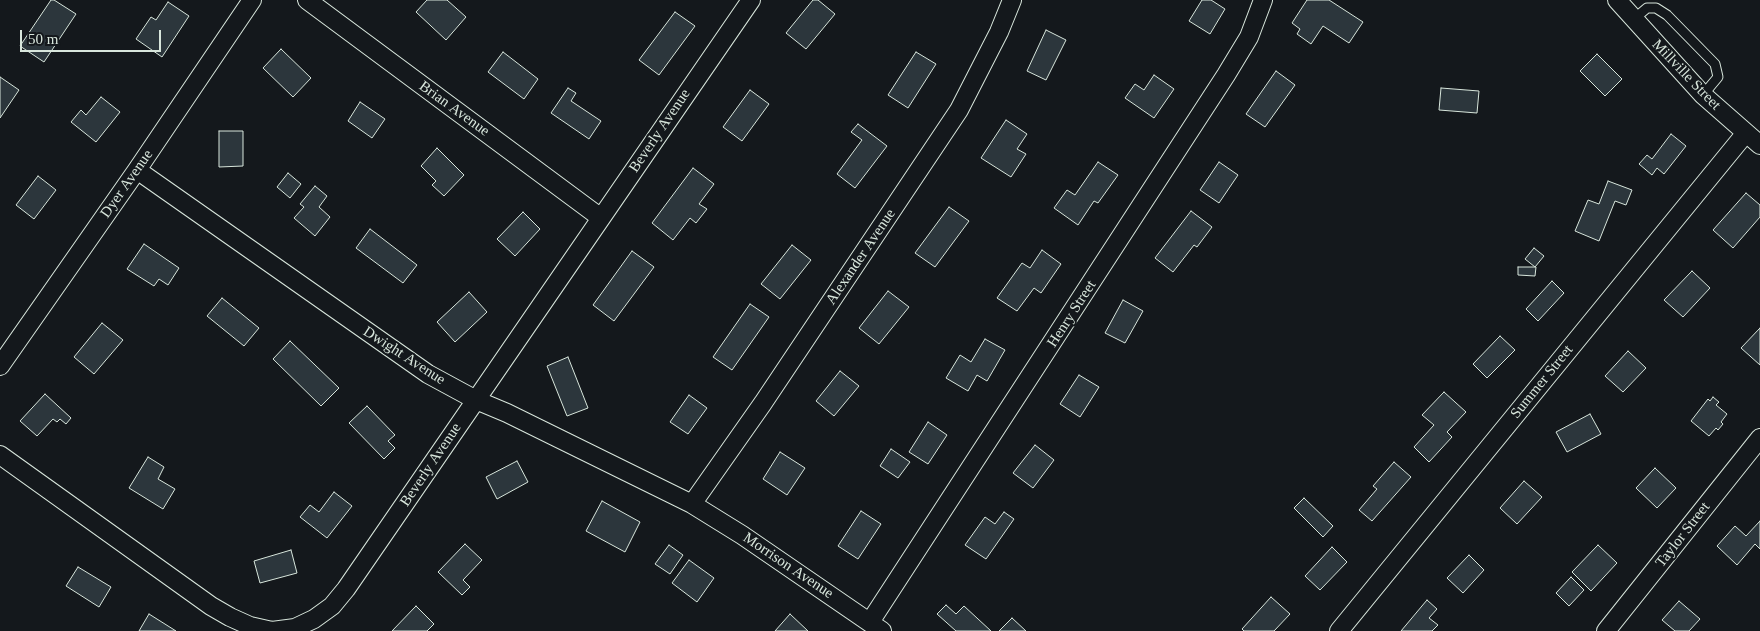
<!DOCTYPE html>
<style>
body{margin:0}
#map{position:relative;width:1760px;height:631px;overflow:hidden;background:#14181c;font-family:Georgia,serif}
canvas{display:block}
.scale{position:absolute;left:20px;top:30px;width:141px;height:22px;box-sizing:border-box;border:2px solid #d8e6dc;border-top:0;padding-left:6px;font-size:15px;line-height:18px;white-space:nowrap;color:#d8e6dc;-webkit-text-stroke:4px #14181c;paint-order:stroke}
</style>
<div id="map">
<canvas width="1760" height="631"></canvas>
<div class="scale">50 m</div>
</div>
<script>
const ctx = document.querySelector('canvas').getContext('2d');
ctx.lineJoin = 'round';
function fill(path, color) {
  ctx.fillStyle = color;
  ctx.fill(path, 'evenodd');
}
function poly(rows) {
  const path = new Path2D();
  for (const r of rows) {
    path.moveTo(r[0], r[1]);
    for (let i = 2; i < r.length; i += 2) path.lineTo(r[i], r[i + 1]);
  }
  return path;
}
function stroke(path, color, width, dash) {
  ctx.strokeStyle = color;
  ctx.lineWidth = width;
  ctx.lineCap = dash ? 'butt' : 'round';
  ctx.setLineDash(dash || []);
  ctx.stroke(path);
}
function write(font, color, halo, rows, align = 'center') {
  ctx.font = font + ' Georgia,serif';
  ctx.lineWidth = 4;
  ctx.setLineDash([]);
  ctx.textBaseline = 'middle';
  ctx.strokeStyle = halo;
  ctx.fillStyle = color;
  for (const [text, x, y, turn = 0] of rows) {
    ctx.save();
    ctx.translate(x, y);
    ctx.rotate((+turn || 0) * Math.PI / 180);
    ctx.textAlign = isNaN(turn) ? turn : align;
    if (halo) ctx.strokeText(text, 0, 0);
    ctx.fillText(text, 0, 0);
    ctx.restore();
  }
}
const building = poly([
 [51,0,54,0,76,14,44,62,20,46,51,0],
 [427,0,447,0,466,17,446,40,416,12,427,0],
 [813,0,818,0,835,14,806,49,786,33,813,0],
 [1202,0,1211,0,1225,9,1210,34,1189,21,1202,0],
 [1307,0,1329,0,1363,22,1349,43,1323,26,1311,44,1297,34,1300,29,1292,23,1307,0],
 [168,2,189,16,162,57,136,39,151,17,156,20,168,2],
 [675,12,695,26,659,75,639,60,675,12],
 [1046,30,1066,40,1046,80,1027,71,1046,30],
 [281,49,311,78,293,97,263,68,281,49],
 [503,52,538,79,524,99,488,72,503,52],
 [916,52,936,64,908,108,888,95,916,52],
 [1597,54,1622,79,1605,96,1580,71,1597,54],
 [1276,71,1295,85,1265,127,1246,114,1276,71],
 [1154,75,1174,89,1154,118,1125,98,1135,84,1144,90,1154,75],
 [0,77,19,90,0,118,0,77],
 [568,88,576,93,571,101,601,121,589,139,551,113,568,88],
 [1441,88,1479,91,1477,113,1439,110,1441,88],
 [750,90,769,104,742,141,723,127,750,90],
 [101,97,120,112,96,142,71,122,81,110,86,115,101,97],
 [360,102,385,119,372,138,348,121,360,102],
 [1006,120,1027,134,1017,149,1026,154,1011,177,981,158,1006,120],
 [858,124,887,146,855,188,837,174,862,140,851,132,858,124],
 [219,131,243,131,243,166,219,167,219,131],
 [1671,134,1686,146,1664,174,1657,168,1652,175,1639,164,1647,155,1652,159,1671,134],
 [437,148,464,175,444,196,432,185,436,181,421,166,437,148],
 [1098,162,1118,175,1098,203,1094,201,1078,225,1054,208,1067,190,1075,195,1098,162],
 [1219,162,1238,175,1219,203,1200,190,1219,162],
 [693,168,714,184,699,204,707,209,696,223,690,218,673,240,652,223,693,168],
 [288,173,301,184,290,198,277,187,288,173],
 [38,176,56,190,34,219,16,205,38,176],
 [1608,181,1632,190,1626,205,1615,201,1599,241,1575,231,1588,200,1599,204,1608,181],
 [315,186,327,196,319,207,330,217,315,236,294,218,304,207,300,204,315,186],
 [1746,193,1760,205,1760,217,1733,248,1713,230,1746,193],
 [949,207,969,221,935,267,915,253,949,207],
 [1191,211,1212,227,1197,247,1194,245,1173,272,1155,258,1191,211],
 [523,212,540,229,515,256,497,239,523,212],
 [370,229,417,265,403,283,356,248,370,229],
 [144,244,179,268,168,285,159,279,154,286,127,269,144,244],
 [792,245,811,260,780,299,761,284,792,245],
 [1534,248,1544,256,1535,267,1525,259,1534,248],
 [1042,250,1061,264,1041,293,1034,288,1017,311,997,298,1022,263,1030,268,1042,250],
 [632,251,654,267,614,321,593,305,632,251],
 [1518,267,1536,267,1535,276,1518,275,1518,267],
 [1692,271,1710,288,1683,317,1664,300,1692,271],
 [1552,281,1564,293,1538,321,1526,309,1552,281],
 [888,291,909,307,879,344,859,328,888,291],
 [469,292,487,312,455,342,437,322,469,292],
 [222,298,259,328,244,346,207,316,222,298],
 [1123,300,1143,311,1125,343,1105,333,1123,300],
 [750,304,769,317,732,370,713,357,750,304],
 [102,323,123,340,94,374,74,357,102,323],
 [1760,328,1760,365,1741,348,1760,328],
 [1500,336,1515,350,1487,378,1473,364,1500,336],
 [985,339,1005,350,987,381,977,375,968,391,946,378,960,355,971,362,985,339],
 [290,341,339,388,321,406,273,359,290,341],
 [1628,351,1646,368,1623,392,1605,376,1628,351],
 [568,357,588,408,567,416,547,366,568,357],
 [840,371,859,386,834,416,816,401,840,371],
 [1079,375,1099,387,1080,417,1060,404,1079,375],
 [1444,392,1466,412,1447,432,1452,437,1429,462,1414,447,1434,425,1422,415,1444,392],
 [45,394,71,418,66,424,60,419,57,422,53,419,37,436,20,421,45,394],
 [689,395,707,408,688,434,670,422,689,395],
 [1713,397,1719,402,1716,405,1727,414,1721,422,1723,424,1718,430,1716,428,1709,436,1691,421,1708,399,1710,401,1713,397],
 [367,406,395,435,388,441,395,448,384,459,349,423,367,406],
 [1590,414,1601,434,1567,452,1556,432,1590,414],
 [928,422,947,435,928,464,909,452,928,422],
 [1035,445,1054,460,1033,488,1013,473,1035,445],
 [891,449,910,462,898,478,880,466,891,449],
 [780,452,805,468,787,495,763,479,780,452],
 [148,457,164,467,158,479,175,489,163,509,129,488,148,457],
 [517,461,528,482,497,499,486,477,517,461],
 [1394,462,1411,477,1372,521,1359,510,1377,489,1373,486,1394,462],
 [1655,468,1676,488,1657,508,1636,488,1655,468],
 [1524,481,1542,497,1517,524,1500,508,1524,481],
 [334,492,352,506,327,538,300,517,310,505,319,512,334,492],
 [1304,498,1333,526,1323,537,1294,508,1304,498],
 [602,501,640,522,625,552,586,531,602,501],
 [861,511,881,524,858,559,838,546,861,511],
 [1004,512,1014,519,986,559,965,545,985,517,995,524,1004,512],
 [1760,521,1760,549,1755,544,1737,565,1717,546,1735,526,1746,536,1760,521],
 [465,544,482,560,463,580,470,587,462,595,438,572,465,544],
 [669,545,683,555,670,574,655,564,669,545],
 [1598,545,1617,563,1591,591,1572,572,1598,545],
 [1332,547,1347,562,1320,590,1305,576,1332,547],
 [291,550,297,573,260,583,254,561,291,550],
 [1469,555,1484,570,1463,593,1447,578,1469,555],
 [689,560,714,578,697,602,672,583,689,560],
 [78,567,111,587,99,607,66,586,78,567],
 [1571,577,1584,590,1569,606,1556,593,1571,577],
 [1271,597,1290,614,1274,631,1244,631,1242,629,1271,597],
 [1427,600,1437,609,1429,618,1438,625,1432,631,1401,631,1427,600],
 [1679,601,1700,619,1689,631,1675,631,1662,620,1679,601],
 [946,605,956,614,964,606,991,631,956,631,937,614,946,605],
 [416,606,434,624,427,631,392,631,416,606],
 [149,614,176,631,139,631,149,614],
 [790,614,808,631,775,631,790,614],
 [1012,618,1026,631,999,631,1012,618]
]);
fill(building, '#2c363c');
stroke(building, '#d8e6dc', 1);
const lane = poly([
 [1634,19,1647,8,1656,8,1667,15,1715,64,1718,77,1703,95]
]);
const street = poly([
 [307,0,601,218],
 [1617,0,1703,95,1760,145],
 [137,170,428,374,476,400,507,413,692,504,742,535,882,631],
 [0,366,137,170,252,0],
 [0,455,211,606,230,617,250,626,272,631,295,628,314,619,332,606,346,589,751,0],
 [692,504,763,403,959,110,999,32,1012,0],
 [870,622,1226,75,1249,37,1263,0],
 [1339,631,1745,134],
 [1606,631,1760,438]
]);
stroke(lane, '#d8e6dc', 11);
stroke(street, '#d8e6dc', 20);
stroke(lane, '#14181c', 9);
stroke(street, '#14181c', 18);
write('15px', '#d8e6dc', '#14181c', [
 ["Millville Street",1686,75,46],
 ["Brian Avenue",454,109,36],
 ["Beverly Avenue",660,131,-56],
 ["Dyer Avenue",127,184,-55],
 ["Alexander Avenue",861,257,-56],
 ["Henry Street",1072,314,-57],
 ["Dwight Avenue",404,356,33],
 ["Summer Street",1542,382,-51],
 ["Beverly Avenue",431,465,-56],
 ["Taylor Street",1683,535,-52],
 ["Morrison Avenue",788,566,34]
]);
</script>
